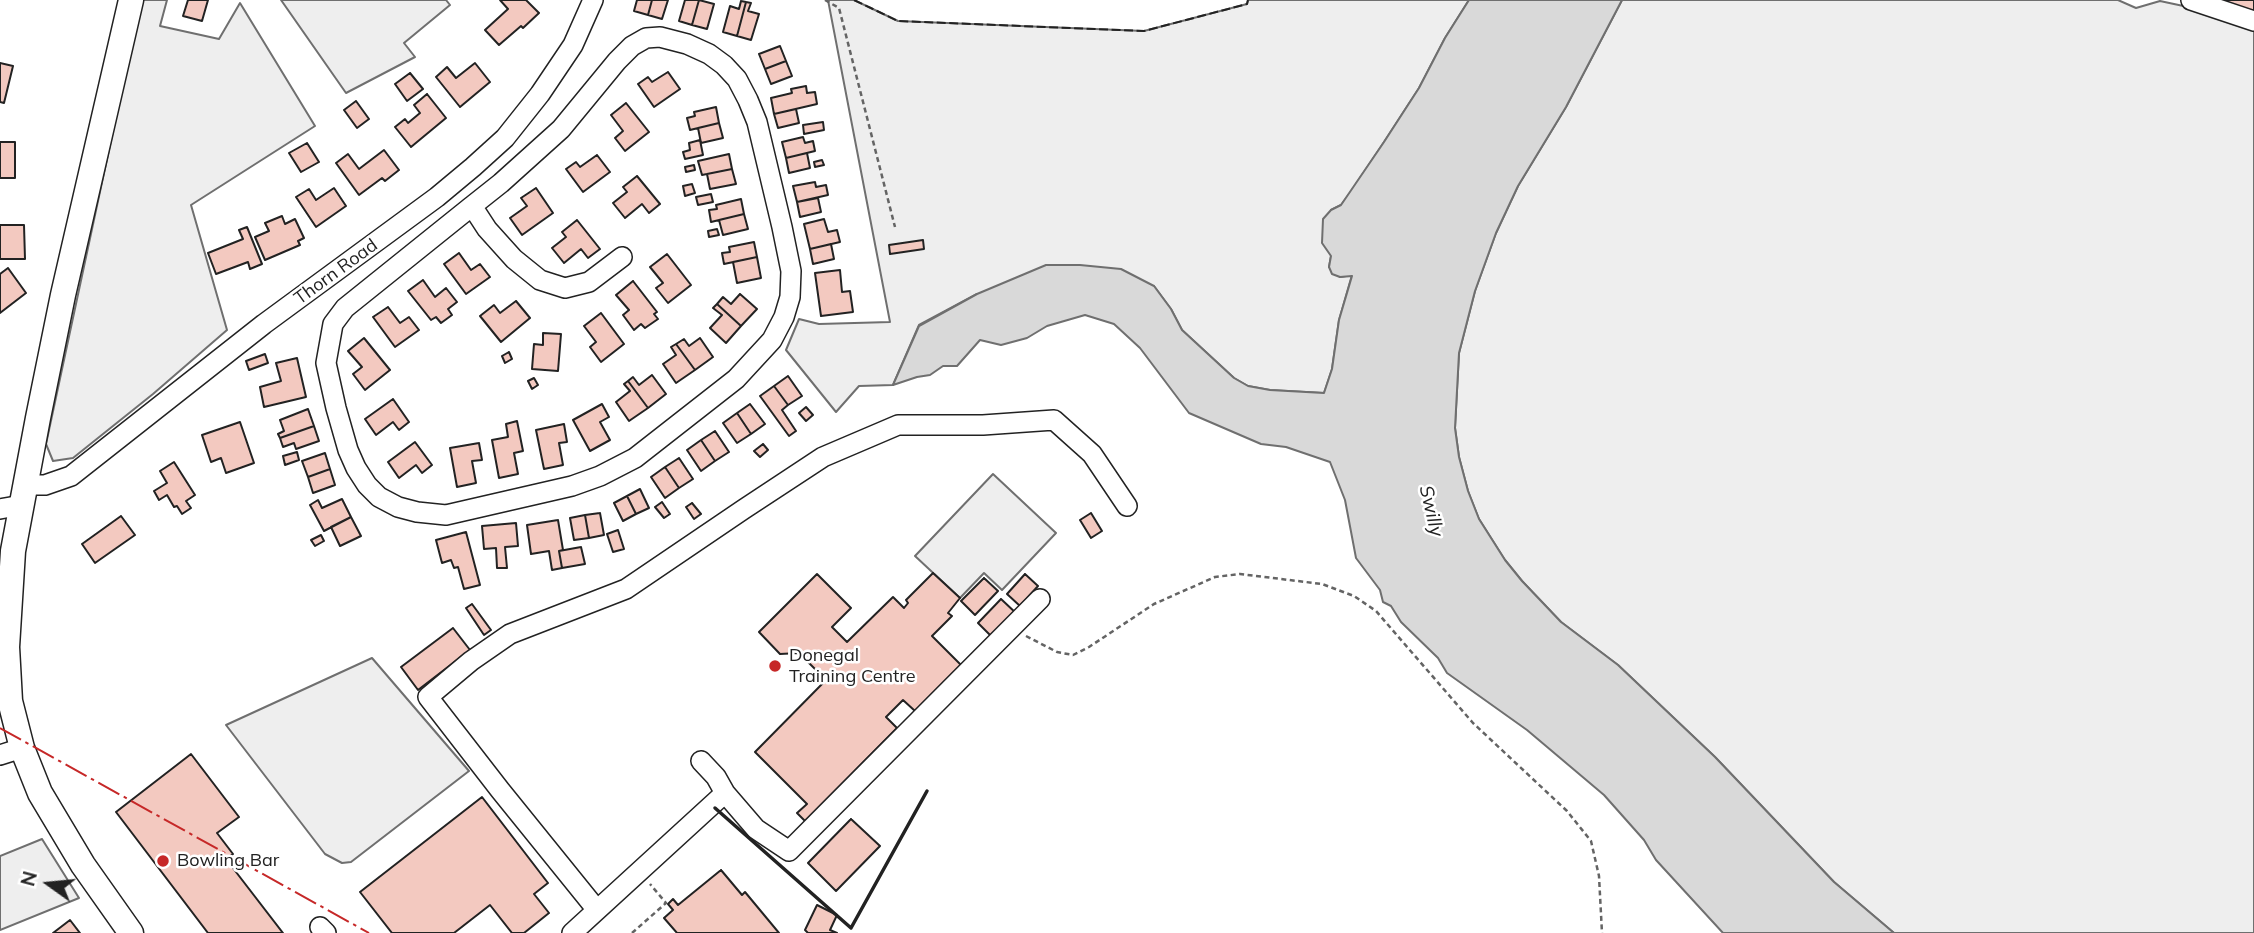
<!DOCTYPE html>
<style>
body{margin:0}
#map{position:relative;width:2254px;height:933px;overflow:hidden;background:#fff;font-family:Mulish,sans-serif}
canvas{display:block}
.north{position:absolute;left:14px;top:849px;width:70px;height:70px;-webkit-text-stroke:5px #fff;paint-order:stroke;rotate:285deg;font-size:19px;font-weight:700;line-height:28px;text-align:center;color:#222}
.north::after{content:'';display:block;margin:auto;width:24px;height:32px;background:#222;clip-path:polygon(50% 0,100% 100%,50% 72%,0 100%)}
</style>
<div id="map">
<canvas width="2254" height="933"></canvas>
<div class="north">N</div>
</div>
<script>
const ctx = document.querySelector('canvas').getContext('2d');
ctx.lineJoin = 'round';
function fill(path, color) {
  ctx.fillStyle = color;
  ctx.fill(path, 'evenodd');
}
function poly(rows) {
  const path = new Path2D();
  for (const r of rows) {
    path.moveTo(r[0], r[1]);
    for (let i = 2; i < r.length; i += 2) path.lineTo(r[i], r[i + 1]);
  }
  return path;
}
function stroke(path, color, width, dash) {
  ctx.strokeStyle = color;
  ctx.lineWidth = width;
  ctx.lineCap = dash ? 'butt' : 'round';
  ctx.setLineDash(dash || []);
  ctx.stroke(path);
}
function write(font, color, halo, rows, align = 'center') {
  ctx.font = font + ' Mulish,sans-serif';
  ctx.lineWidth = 5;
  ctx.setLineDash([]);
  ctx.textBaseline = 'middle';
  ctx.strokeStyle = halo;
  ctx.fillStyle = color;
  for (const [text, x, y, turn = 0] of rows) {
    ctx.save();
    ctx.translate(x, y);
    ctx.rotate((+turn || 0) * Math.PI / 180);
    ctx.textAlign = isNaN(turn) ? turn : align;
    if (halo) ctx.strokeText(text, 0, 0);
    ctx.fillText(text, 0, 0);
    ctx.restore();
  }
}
const green = poly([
 [141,0,167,0,160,26,219,39,240,3,315,126,191,205,227,330,153,394,73,458,53,461,46,444,141,0],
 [281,0,446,0,450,5,404,43,415,57,346,93,281,0],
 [828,0,854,0,898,21,1144,31,1247,4,1248,0,1469,0,1445,38,1419,88,1384,142,1350,193,1341,205,1331,210,1331,256,1329,267,1340,277,1352,275,1339,320,1332,369,1324,393,1270,390,1248,386,1234,378,1182,330,1171,309,1154,286,977,294,919,325,893,385,859,386,836,412,786,350,799,319,819,324,890,322,828,0],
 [1622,0,2118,0,2136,8,2160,1,2216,13,2254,28,2254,933,1894,933,1834,882,1715,757,1618,665,1561,622,1522,581,1505,560,1479,519,1468,491,1459,457,1455,428,1459,353,1475,291,1496,233,1518,186,1566,107,1622,0],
 [993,474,1056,533,1002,590,984,573,960,598,915,556,993,474],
 [372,658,469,771,351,862,342,863,325,854,226,725,372,658],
 [42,839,79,898,0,930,0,856,42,839]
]);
fill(green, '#eee');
stroke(green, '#6f6f6f', 2);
const water = poly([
 [1469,0,1622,0,1566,107,1518,186,1496,233,1475,291,1459,353,1455,428,1459,457,1468,491,1479,519,1505,560,1522,581,1561,622,1618,665,1715,757,1834,882,1894,933,1723,933,1656,860,1644,840,1604,795,1527,730,1447,673,1438,658,1401,622,1391,606,1383,602,1380,590,1356,558,1345,500,1330,462,1286,447,1261,444,1189,413,1140,348,1114,324,1085,315,1047,326,1027,338,1001,345,980,340,957,366,943,366,930,375,917,377,893,385,919,326,977,294,1046,265,1080,265,1121,269,1154,286,1171,309,1182,330,1234,378,1248,386,1270,390,1324,393,1332,369,1339,320,1352,276,1340,277,1332,274,1329,267,1331,256,1322,243,1323,219,1331,210,1341,205,1384,142,1419,88,1445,38,1469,0]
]);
fill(water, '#d9d9d9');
stroke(water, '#6f6f6f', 2);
const building = poly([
 [188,0,208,0,202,21,183,16,188,0],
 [500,0,526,0,539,13,523,28,521,26,499,45,485,30,508,9,500,0],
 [637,0,652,0,648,15,634,11,637,0],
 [652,0,668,0,662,19,648,15,652,0],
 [685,0,699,0,692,25,679,21,685,0],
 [699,0,714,4,707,29,692,25,699,0],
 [2222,0,2254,0,2254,13,2222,0],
 [741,1,746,2,737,36,723,32,730,6,739,9,741,1],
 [746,2,751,3,748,11,759,14,751,40,737,36,746,2],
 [780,46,786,61,765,69,759,54,780,46],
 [786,61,792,76,771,84,765,69,786,61],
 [0,63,13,66,4,103,0,102,0,63],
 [475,63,490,82,460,107,436,77,447,67,456,78,475,63],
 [668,72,680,89,654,107,638,84,648,77,652,82,668,72],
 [410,73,423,89,407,101,395,84,410,73],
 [806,86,807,93,815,92,817,104,774,114,771,98,792,93,791,89,806,86],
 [427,94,446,118,411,147,395,127,405,119,408,123,420,113,414,105,427,94],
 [356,101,369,119,357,128,344,110,356,101],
 [626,103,649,132,625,151,615,138,623,131,611,115,626,103],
 [716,107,719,123,690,130,687,118,695,116,694,112,716,107],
 [796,109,799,123,778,128,774,114,796,109],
 [823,122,824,130,804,134,803,125,823,122],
 [719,123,723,138,701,143,698,128,719,123],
 [803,137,805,143,813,141,815,151,786,158,782,142,803,137],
 [700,140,703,155,685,159,683,152,690,150,689,143,700,140],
 [0,142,15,142,15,178,0,178,0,142],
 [307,143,319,162,301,172,289,153,307,143],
 [384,150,399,170,385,181,382,178,359,195,336,163,348,154,359,169,384,150],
 [807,153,810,168,789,173,786,158,807,153],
 [729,154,732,169,702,175,698,161,729,154],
 [597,155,610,172,583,192,566,169,576,162,580,167,597,155],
 [822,160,824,165,815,167,814,162,822,160],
 [694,165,695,170,686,172,685,167,694,165],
 [732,169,736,184,710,189,707,174,732,169],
 [637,176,660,204,649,213,642,204,625,218,613,203,627,192,623,187,637,176],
 [815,182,816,187,826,185,828,195,797,202,793,186,815,182],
 [692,184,695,193,685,196,683,186,692,184],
 [334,188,346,206,316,227,296,197,309,189,316,200,334,188],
 [536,188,553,213,522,235,510,218,527,206,521,198,536,188],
 [711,194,713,202,698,205,696,197,711,194],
 [818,198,821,212,800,217,797,202,818,198],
 [741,199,744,214,711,222,709,210,717,209,716,205,741,199],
 [744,214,748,229,723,235,719,220,744,214],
 [282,216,285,224,295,219,304,238,298,241,300,245,265,260,255,237,269,231,265,223,282,216],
 [824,219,828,232,837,230,840,242,810,249,804,224,824,219],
 [577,220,600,249,588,258,581,249,564,263,552,248,566,237,562,232,577,220],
 [0,225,24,225,25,259,0,259,0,225],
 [247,227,262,264,250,269,248,262,216,274,208,253,243,239,239,230,247,227],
 [717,229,719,235,709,237,708,231,717,229],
 [923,240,924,249,890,254,889,245,923,240],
 [754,242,757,257,724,264,722,253,730,252,729,247,754,242],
 [831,244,834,259,813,264,810,249,831,244],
 [459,253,471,270,480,264,490,277,466,294,444,264,459,253],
 [667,254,691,285,668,303,656,288,663,283,650,267,667,254],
 [757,257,761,278,737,283,733,262,757,257],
 [8,268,26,293,0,313,0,274,8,268],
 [840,270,842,292,850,291,853,312,821,316,815,273,840,270],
 [423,280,435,297,446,288,457,302,448,309,452,315,441,323,436,317,431,320,408,291,423,280],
 [633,281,657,312,654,314,658,319,645,328,641,324,634,330,623,315,629,310,616,295,633,281],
 [740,294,757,309,741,326,717,304,723,297,731,304,740,294],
 [516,301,530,318,501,342,480,316,494,305,500,313,516,301],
 [717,304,741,326,726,343,710,328,722,315,713,308,717,304],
 [388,307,400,323,409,317,419,330,395,347,373,317,388,307],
 [601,313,624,344,601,362,590,347,596,342,584,326,601,313],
 [543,333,561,334,558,371,532,369,534,344,543,345,543,333],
 [364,338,390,370,365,390,353,374,362,367,348,351,364,338],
 [700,338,713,357,695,370,676,344,684,339,689,346,700,338],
 [676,344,695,370,676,383,663,364,676,355,671,347,676,344],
 [509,352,512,359,505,363,502,356,509,352],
 [265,354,268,363,249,370,246,361,265,354],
 [297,358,306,397,264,407,260,387,281,381,276,363,297,358],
 [652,375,666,394,648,408,628,381,633,377,639,385,652,375],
 [788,376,802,396,788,405,774,386,788,376],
 [534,378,538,385,532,389,528,381,534,378],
 [628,381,648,408,629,421,616,402,630,391,624,384,628,381],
 [774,386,788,405,782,410,796,431,789,436,760,396,774,386],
 [393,399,409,422,399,430,393,422,376,435,365,419,393,399],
 [602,404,609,417,600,422,610,440,590,451,573,420,602,404],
 [750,404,765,424,751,434,737,413,750,404],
 [806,407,813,415,806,421,799,413,806,407],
 [308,409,314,426,280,438,278,434,284,431,280,420,308,409],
 [737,413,751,434,737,443,723,423,737,413],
 [517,421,523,451,514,453,518,474,499,478,492,440,508,437,506,424,517,421],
 [240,422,254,463,226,473,221,458,211,462,202,435,240,422],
 [564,424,567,442,559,443,563,465,544,469,536,430,564,424],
 [314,426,319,441,296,449,294,443,283,447,280,438,314,426],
 [715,431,729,452,715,461,701,440,715,431],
 [701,440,715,461,701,471,687,450,701,440],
 [415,442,432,465,422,473,416,465,399,478,388,462,415,442],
 [479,443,482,460,472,461,476,483,457,487,450,448,479,443],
 [763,444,768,450,760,457,754,451,763,444],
 [297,452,299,460,285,465,283,456,297,452],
 [325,453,330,469,308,477,302,461,325,453],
 [679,458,693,479,679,488,665,467,679,458],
 [174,462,195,495,186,501,191,508,182,514,177,506,174,507,167,495,159,500,154,491,167,483,160,471,174,462],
 [665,467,679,488,665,498,651,477,665,467],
 [330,469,335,485,313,493,308,477,330,469],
 [640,489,649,508,636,514,627,496,640,489],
 [627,496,636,514,623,521,614,503,627,496],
 [342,499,351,517,324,531,310,505,318,500,322,508,342,499],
 [662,502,670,514,664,518,655,507,662,502],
 [692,503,701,514,694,519,686,507,692,503],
 [600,513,604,535,589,538,585,515,600,513],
 [1091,513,1102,531,1091,538,1080,520,1091,513],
 [585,515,589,538,574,540,570,518,585,515],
 [121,516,135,535,95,563,82,544,121,516],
 [351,517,361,536,340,546,331,527,351,517],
 [558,520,563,550,559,551,562,568,552,570,549,551,531,554,527,525,558,520],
 [516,523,518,546,505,547,507,568,497,568,496,548,484,549,482,526,516,523],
 [618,530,624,549,613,552,607,534,618,530],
 [466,532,480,585,464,589,458,567,454,568,451,560,442,563,436,540,466,532],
 [321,535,324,541,315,546,311,540,321,535],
 [581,547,585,564,562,568,559,551,581,547],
 [933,573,960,598,948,613,952,616,932,636,961,665,915,711,903,700,886,717,897,728,805,821,797,813,807,804,755,752,826,680,799,653,780,654,759,632,817,574,851,608,832,627,847,642,893,597,904,608,908,603,906,600,933,573],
 [1025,574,1038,586,1020,606,1007,594,1025,574],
 [984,578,998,591,975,615,961,601,984,578],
 [1001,599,1018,615,994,639,978,623,1001,599],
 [472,604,491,630,484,635,466,608,472,604],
 [453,628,470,650,418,690,401,667,453,628],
 [191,754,239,817,217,833,233,854,226,859,283,933,208,933,116,812,191,754],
 [482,797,548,883,534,894,549,913,524,933,512,933,490,905,454,933,392,933,360,892,482,797],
 [851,819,880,846,836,891,808,863,851,819],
 [721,870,742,895,745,892,779,933,677,933,664,918,673,910,668,904,673,899,678,905,721,870],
 [817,905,837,915,830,930,837,933,808,933,805,930,817,905],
 [70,920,80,933,53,933,70,920]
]);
fill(building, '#f3c9c0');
stroke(building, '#222', 2);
const minor = poly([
 [2191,0,2254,21],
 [472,206,501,183,561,129,617,61,632,46,646,38,660,37,687,44,709,54,724,65,737,79,748,100,757,122,782,227,791,271,790,297,784,317,772,340,736,379,635,458,600,476,572,486,446,515,417,512,398,507,379,497,367,485,356,468,348,450,336,408,326,363,333,324,345,308,472,206,487,229,514,259,540,280,565,288,589,282,622,257],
 [25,485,45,485,71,476,264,324,437,197,473,167,505,138,540,94,573,45,593,0],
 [0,509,22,505],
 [0,755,22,748],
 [701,761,716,777,725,793,756,829,789,851,1040,599],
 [597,910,500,790,428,697,471,661,510,634,626,589,744,509,823,457,898,425,983,425,1054,420,1092,454,1127,506],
 [320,927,326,933],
 [572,933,725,793]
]);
const major = poly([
 [131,933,83,865,40,793,22,748,10,701,7,647,13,551,38,418,63,295,131,0]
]);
stroke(minor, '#222', 22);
stroke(major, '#222', 27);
stroke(poly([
 [825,0,839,8,895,227],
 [1026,636,1057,652,1073,655,1089,647,1154,604,1215,577,1240,574,1322,584,1354,596,1376,611,1473,723,1567,811,1591,841,1599,876,1602,933],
 [632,933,666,903,650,884]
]), '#646464', 2.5, [5, 3.5]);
stroke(minor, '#fff', 19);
stroke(major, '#fff', 24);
stroke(poly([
 [854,0,898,21,1144,31,1247,4,1248,0]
]), '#222', 2, [9, 3.5]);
stroke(poly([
 [715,808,851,928,927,791]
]), '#222', 3.5);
stroke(poly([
 [0,728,369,933]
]), '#c62828', 2, [24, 5, 3.5, 5]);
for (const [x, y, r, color] of [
 [775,666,7,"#c62828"],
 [163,861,7,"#c62828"]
]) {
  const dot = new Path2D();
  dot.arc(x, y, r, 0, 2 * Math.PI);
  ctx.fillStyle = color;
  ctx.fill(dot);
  stroke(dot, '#fff', 2.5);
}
write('18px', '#222', '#fff', [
 ["Thorn Road",336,272,-36]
]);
write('18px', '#222', '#fff', [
 ["Donegal",789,656],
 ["Training Centre",789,677],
 ["Bowling Bar",177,861]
], 'left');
write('italic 19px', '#222', '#fff', [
 ["Swilly",1431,511,77]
]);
</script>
